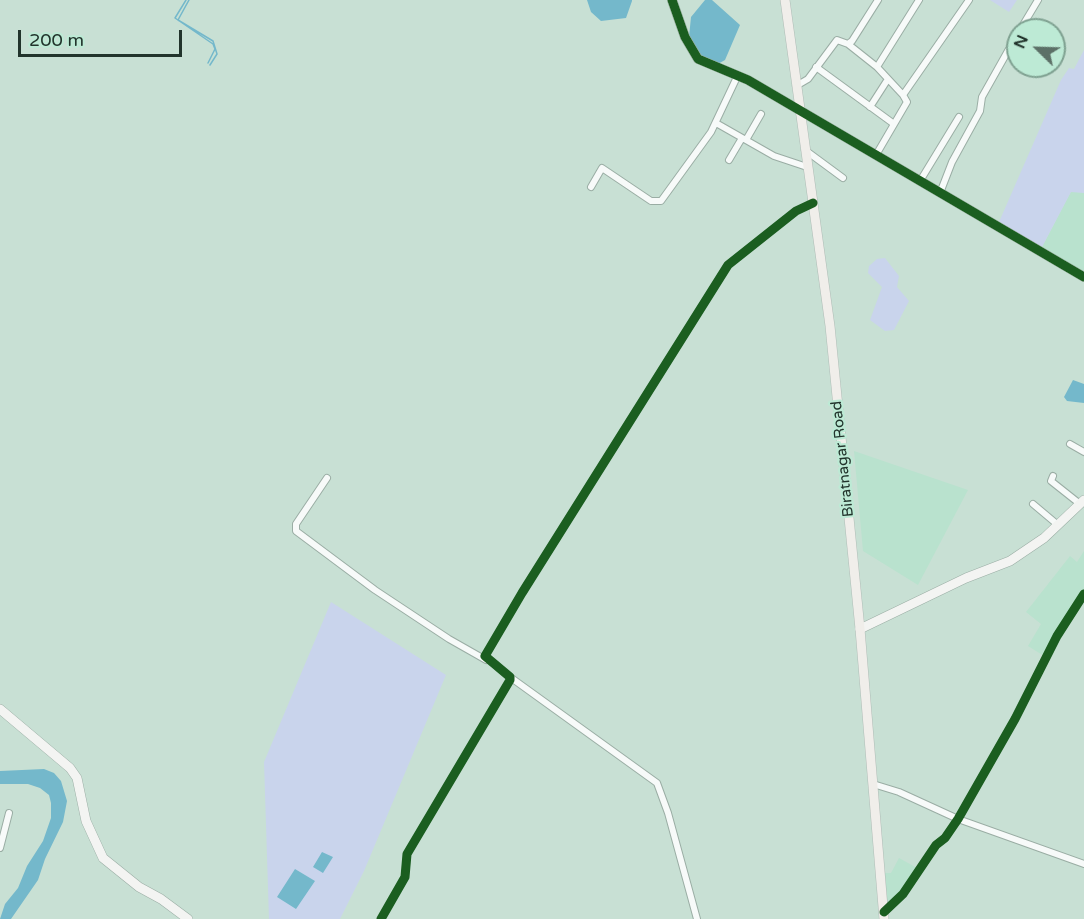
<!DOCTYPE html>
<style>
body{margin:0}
#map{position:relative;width:1084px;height:919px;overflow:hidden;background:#c8e0d4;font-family:"Varela Round",sans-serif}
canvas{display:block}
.north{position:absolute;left:1006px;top:18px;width:60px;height:60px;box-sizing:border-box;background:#bdead5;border:2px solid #7fa191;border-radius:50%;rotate:293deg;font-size:16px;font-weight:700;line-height:24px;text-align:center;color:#22342c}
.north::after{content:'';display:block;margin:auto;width:21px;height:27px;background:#5c7067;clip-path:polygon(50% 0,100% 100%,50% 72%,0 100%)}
.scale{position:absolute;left:18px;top:30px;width:164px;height:27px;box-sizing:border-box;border:3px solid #22342c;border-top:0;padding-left:8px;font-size:18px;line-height:21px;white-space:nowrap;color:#22342c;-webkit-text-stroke:4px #bdead5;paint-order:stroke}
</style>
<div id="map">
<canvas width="1084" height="919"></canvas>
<div class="north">N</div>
<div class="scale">200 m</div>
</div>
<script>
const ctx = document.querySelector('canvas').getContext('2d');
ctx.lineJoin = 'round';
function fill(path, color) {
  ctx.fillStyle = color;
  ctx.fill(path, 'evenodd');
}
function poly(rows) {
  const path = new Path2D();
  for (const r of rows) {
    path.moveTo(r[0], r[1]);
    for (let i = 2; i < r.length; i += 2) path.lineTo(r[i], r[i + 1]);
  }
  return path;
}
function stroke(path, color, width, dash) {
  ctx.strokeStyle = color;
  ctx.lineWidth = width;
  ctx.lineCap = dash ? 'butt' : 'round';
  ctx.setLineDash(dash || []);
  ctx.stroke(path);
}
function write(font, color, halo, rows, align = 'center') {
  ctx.font = font + ' "Varela Round",sans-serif';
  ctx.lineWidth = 4.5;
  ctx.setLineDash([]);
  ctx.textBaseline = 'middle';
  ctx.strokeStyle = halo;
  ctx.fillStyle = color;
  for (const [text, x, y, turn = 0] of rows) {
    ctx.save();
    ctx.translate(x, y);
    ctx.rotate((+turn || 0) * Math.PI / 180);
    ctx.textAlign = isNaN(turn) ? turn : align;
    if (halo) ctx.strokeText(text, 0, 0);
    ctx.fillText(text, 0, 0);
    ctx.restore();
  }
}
fill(poly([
 [1071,191,1084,193,1084,274,1042,247],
 [854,451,968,490,918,585,863,551],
 [1084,551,1084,590,1044,656,1028,646,1041,624,1026,612,1070,556,1077,562],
 [899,858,919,869,901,894,886,908,883,873,891,873]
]), '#b9e2ce');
fill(poly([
 [990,0,1017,0,1009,12],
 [1084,50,1084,193,1071,192,1042,247,999,222,1061,80,1069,68,1074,69],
 [885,258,899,276,897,287,909,301,894,330,885,331,870,320,882,287,868,273,869,266,877,259],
 [331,602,446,675,364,871,340,919,269,919,264,762]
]), '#c9d4ec');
fill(poly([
 [587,0,632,0,632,1,626,18,601,21,591,12],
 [705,0,712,0,740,25,725,60,716,65,699,54,689,37,691,17],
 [1073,380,1084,384,1084,403,1067,401,1064,397],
 [44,769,54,773,61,781,67,801,63,822,45,859,38,880,11,919,0,919,5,904,18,888,27,866,43,841,51,818,51,803,49,795,40,788,28,784,0,784,0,771],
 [322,852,333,857,323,873,313,867],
 [295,869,315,881,296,909,277,897]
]), '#74b8cb');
stroke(poly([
 [186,0,175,18,213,44,215,49,208,63],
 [189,0,178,20,213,41,217,54,210,65]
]), '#74b8cb', 1.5);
const street = poly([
 [1020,30,1038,0],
 [848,44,877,67,903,95],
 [816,67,894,124],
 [877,67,919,0],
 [796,86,808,79,837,40,848,44,852,41,878,0],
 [870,107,888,79],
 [716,123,774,156,807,167],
 [746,140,761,114],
 [805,150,843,178],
 [876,155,907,102,903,95,969,0],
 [729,160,742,138],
 [920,181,959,117],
 [591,187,602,168,651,201,661,201,711,132,737,77],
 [940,193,952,162,980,111,982,97,1018,33],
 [1070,444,1084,452],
 [1053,476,1051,481,1080,504],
 [327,478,296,524,296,531,375,590,449,639,486,660],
 [1033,504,1058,525],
 [510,677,657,783,668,813,697,919],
 [873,784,899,792,958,819,1084,864],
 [0,848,9,813],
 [884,912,903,894,936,845,945,838,958,819,1015,719,1057,636,1084,594],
 [381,919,405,877,407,854,510,680,510,677,485,656,522,593,728,265,796,211,813,203]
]);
const secondary = poly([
 [672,0,685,37,698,59,748,80,1084,277],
 [860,629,966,578,1010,561,1044,538,1084,500],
 [0,709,70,768,77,778,86,821,103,858,139,887,161,899,188,919]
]);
const primary = poly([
 [785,0,830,326,860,629,884,919]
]);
stroke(street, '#9aada4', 8);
stroke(secondary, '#9aada4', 10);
stroke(primary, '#afbcb6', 10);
stroke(street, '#f7faf9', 6);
stroke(secondary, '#f3f4f2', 9);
stroke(primary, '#f0eeea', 9);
stroke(poly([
 [672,0,685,37,698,59,748,80,1084,277],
 [884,912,903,894,936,845,945,838,958,819,1015,719,1057,636,1084,594],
 [381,919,405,877,407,854,510,680,510,677,485,656,522,593,728,265,796,211,813,203]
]), '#1b5e20', 9);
write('15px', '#22342c', '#bdead5', [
 ["Biratnagar Road",843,459,-96]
]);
</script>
